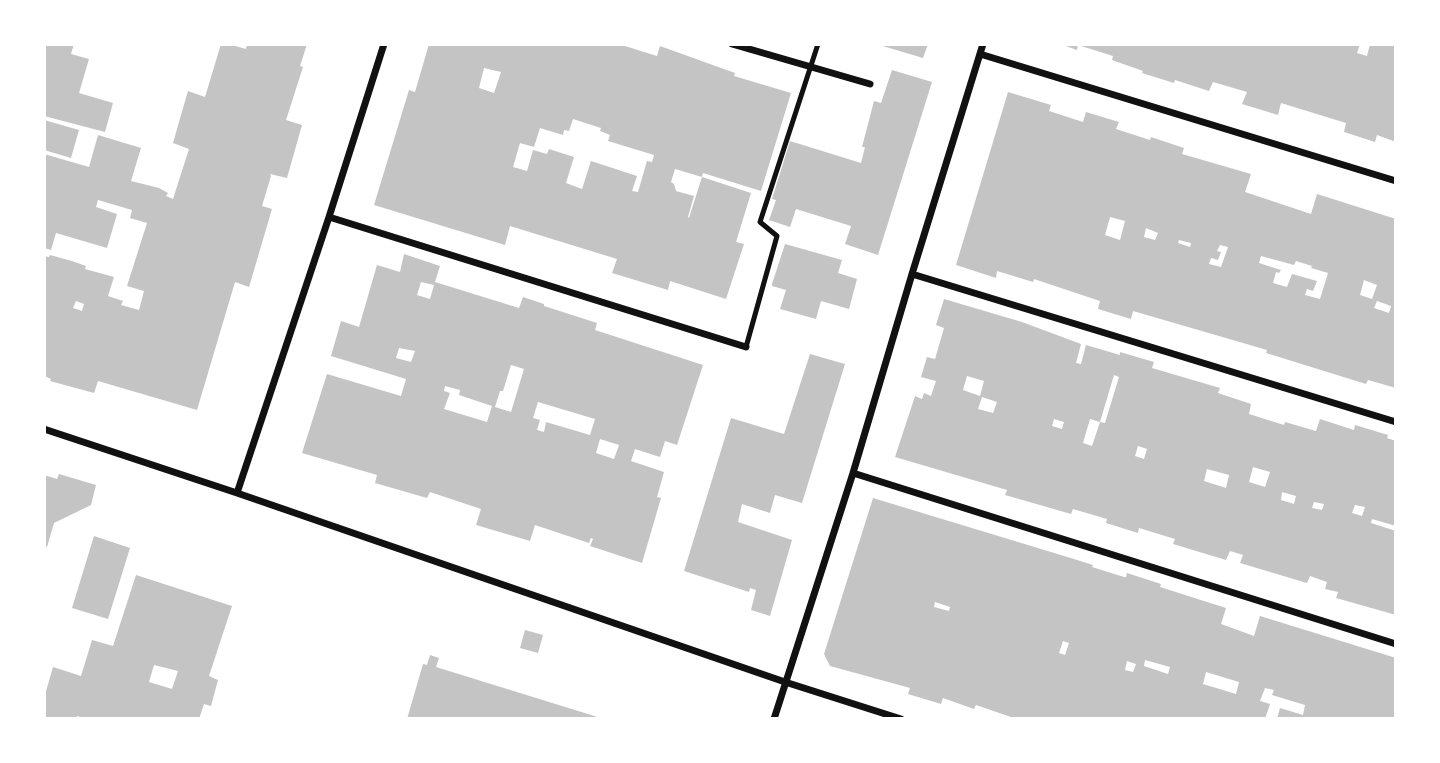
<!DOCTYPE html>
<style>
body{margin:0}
#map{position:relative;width:1440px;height:763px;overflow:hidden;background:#fff;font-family:"Archivo Narrow",sans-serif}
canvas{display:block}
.frame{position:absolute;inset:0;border:46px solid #fff;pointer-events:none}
</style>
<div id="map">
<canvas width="1440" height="763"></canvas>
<div class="frame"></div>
</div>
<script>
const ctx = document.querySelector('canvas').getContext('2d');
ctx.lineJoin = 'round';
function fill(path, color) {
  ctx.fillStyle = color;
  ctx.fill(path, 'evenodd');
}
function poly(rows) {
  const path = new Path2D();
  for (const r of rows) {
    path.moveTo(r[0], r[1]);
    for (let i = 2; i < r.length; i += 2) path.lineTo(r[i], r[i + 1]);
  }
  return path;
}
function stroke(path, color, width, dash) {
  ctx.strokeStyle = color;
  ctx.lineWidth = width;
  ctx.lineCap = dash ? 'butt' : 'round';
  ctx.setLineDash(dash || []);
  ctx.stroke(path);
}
fill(poly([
 [44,44,74,44,71,54,89,59,79,93,113,103,105,132,44,116],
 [221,44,228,44,246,49,247,44,307,44,300,66,303,67,286,120,302,125,287,178,270,174,271,176,262,206,272,209,249,287,235,282,197,410,98,381,94,393,50,381,51,379,44,376,44,256,49,257,50,255,72,261,86,266,85,269,114,277,108,296,123,301,121,305,139,310,144,291,127,286,147,223,130,218,132,210,98,200,96,207,117,214,107,248,56,233,51,250,44,248,44,154,89,167,98,135,141,148,131,181,159,188,168,193,166,196,173,199,189,149,173,143,179,122,188,91,205,97],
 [76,301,84,304,82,311,73,308],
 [429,44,625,44,625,46,657,56,660,46,735,73,734,76,791,93,761,191,703,173,702,177,751,193,736,242,744,244,726,299,670,281,668,290,612,273,617,259,510,226,505,245,374,205,409,90,415,92],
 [484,68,501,72,494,93,479,88],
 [573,119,601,128,600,131,610,135,608,141,654,155,652,162,647,161,638,192,632,191,637,176,591,161,582,189,566,183,574,157,549,149,547,154,533,150,527,171,513,167,520,143,534,147,540,128,563,135,564,130,569,131],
 [675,169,702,177,689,218,688,217,694,196,676,191,674,184,671,182],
 [876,44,928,44,923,58],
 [1060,44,1360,44,1357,53,1367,56,1370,44,1396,44,1396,142,1377,135,1375,142,1344,132,1346,123,1281,103,1278,115,1242,104,1247,92,1213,82,1209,91,1175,80,1174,83,1142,73,1143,71,1112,60,1113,56,1078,45,1077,50],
 [892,70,932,82,878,255,845,244,851,226,796,209,790,227,769,220,776,200,772,199,790,141,861,163,865,147,862,147,874,101,881,103],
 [1008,92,1051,105,1049,111,1083,122,1086,112,1119,122,1116,129,1150,140,1151,137,1184,148,1182,154,1251,174,1245,192,1311,214,1317,194,1396,219,1396,388,1368,380,1366,384,1266,353,1267,350,1133,311,1131,319,1098,309,1100,301,1034,279,1033,282,997,271,996,278,956,265],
 [1110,217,1125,221,1120,240,1105,235],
 [1146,228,1158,233,1155,240,1144,237],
 [1179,240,1191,243,1190,247,1178,243],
 [1220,245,1228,247,1221,267,1209,264,1211,258,1218,260,1221,252,1217,251],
 [1261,256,1294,265,1296,261,1312,266,1311,268,1328,273,1320,299,1305,295,1307,289,1313,291,1317,281,1292,274,1287,287,1273,283,1276,272,1279,273,1281,270,1259,263],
 [1364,280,1377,285,1372,299,1360,295],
 [1377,301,1391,306,1389,313,1374,308],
 [44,120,79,130,71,158,44,150],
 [785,244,842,260,838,273,857,279,849,309,821,301,816,319,780,309,786,290,772,286,772,284],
 [404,254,440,266,435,282,519,308,523,297,544,304,544,306,597,323,595,330,703,365,677,445,665,441,660,457,635,449,631,461,664,472,657,497,661,498,642,563,590,546,593,539,591,538,589,543,535,525,530,541,476,525,481,509,430,492,427,498,375,483,377,475,302,453,327,374,401,396,406,379,331,356,341,321,359,327,377,265,400,272],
 [421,282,434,285,430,299,417,295],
 [399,348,415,351,411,362,396,358],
 [511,365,524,369,511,412,495,407,500,391,503,391],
 [445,386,460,390,459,395,492,406,487,422,444,409,450,393,444,391],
 [538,402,595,419,590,435,546,422,544,432,537,430,540,420,533,418],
 [600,439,619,445,614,459,596,453],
 [944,299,1022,322,1081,344,1076,363,1081,364,1086,345,1120,355,1120,352,1154,362,1152,368,1220,388,1218,393,1251,404,1249,414,1284,425,1285,422,1316,431,1320,419,1354,430,1355,425,1388,435,1387,438,1396,441,1396,526,1372,519,1371,523,1396,531,1396,615,1336,598,1338,592,1325,589,1327,582,1310,576,1307,583,1240,563,1243,555,1230,551,1226,560,1173,544,1175,539,1139,528,1138,533,1106,523,1107,519,1073,509,1071,514,1005,495,1007,490,895,457,915,396,922,399,924,393,931,396,936,381,921,377,927,357,935,359,944,328,936,325],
 [1114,375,1119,377,1105,423,1100,422,1092,446,1083,443,1090,419,1100,422],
 [967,376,984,381,980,396,963,390],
 [982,397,997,402,993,413,978,409],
 [1054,419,1064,422,1062,429,1052,426],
 [1138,446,1147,449,1144,459,1135,456],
 [1253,467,1270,472,1265,487,1249,482],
 [1207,469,1229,475,1226,488,1204,481],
 [1282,492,1296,496,1294,504,1281,500],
 [1314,502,1324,504,1322,510,1312,508],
 [1355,505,1365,507,1362,516,1352,513],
 [810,354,845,364,802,503,775,495,770,513,742,504,738,522,792,540,770,616,751,610,756,590,750,588,749,592,684,571,731,418,784,434],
 [59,474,96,485,91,505,54,523,47,547,44,546,44,475,57,479],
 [873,498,1074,559,1093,565,1092,567,1124,577,1126,577,1127,573,1161,584,1160,587,1226,608,1221,624,1254,636,1260,616,1396,658,1396,719,1277,719,1280,708,1303,715,1305,705,1272,695,1274,690,1265,688,1260,701,1270,704,1265,719,1010,719,1011,717,976,705,974,709,943,698,941,704,908,694,910,688,830,666,824,654],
 [935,602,950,607,949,611,934,607],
 [1063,641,1069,643,1065,655,1059,653],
 [1145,660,1170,667,1168,674,1144,666],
 [1127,661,1136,664,1133,672,1125,670],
 [1206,672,1239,682,1236,694,1203,684],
 [94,536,130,548,108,619,72,608],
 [136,575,232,606,209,676,218,680,211,706,204,704,199,719,88,719,77,716,76,719,44,719,44,698,53,667,81,676,92,640,113,646],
 [154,665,178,671,172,689,149,682],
 [525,630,543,635,538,653,520,648],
 [430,655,439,658,436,667,604,719,407,719,423,664,427,665]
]), '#c4c4c4');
stroke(poly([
 [746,347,777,236,760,222,818,44]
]), '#111', 5);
stroke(poly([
 [732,44,870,84],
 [980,54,1396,181],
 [329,217,746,347],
 [912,274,1396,422],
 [44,429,237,493,785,682,901,719],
 [853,473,1396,644],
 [237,493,329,217,384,44],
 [774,719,853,473,912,274,983,44]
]), '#111', 7);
</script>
